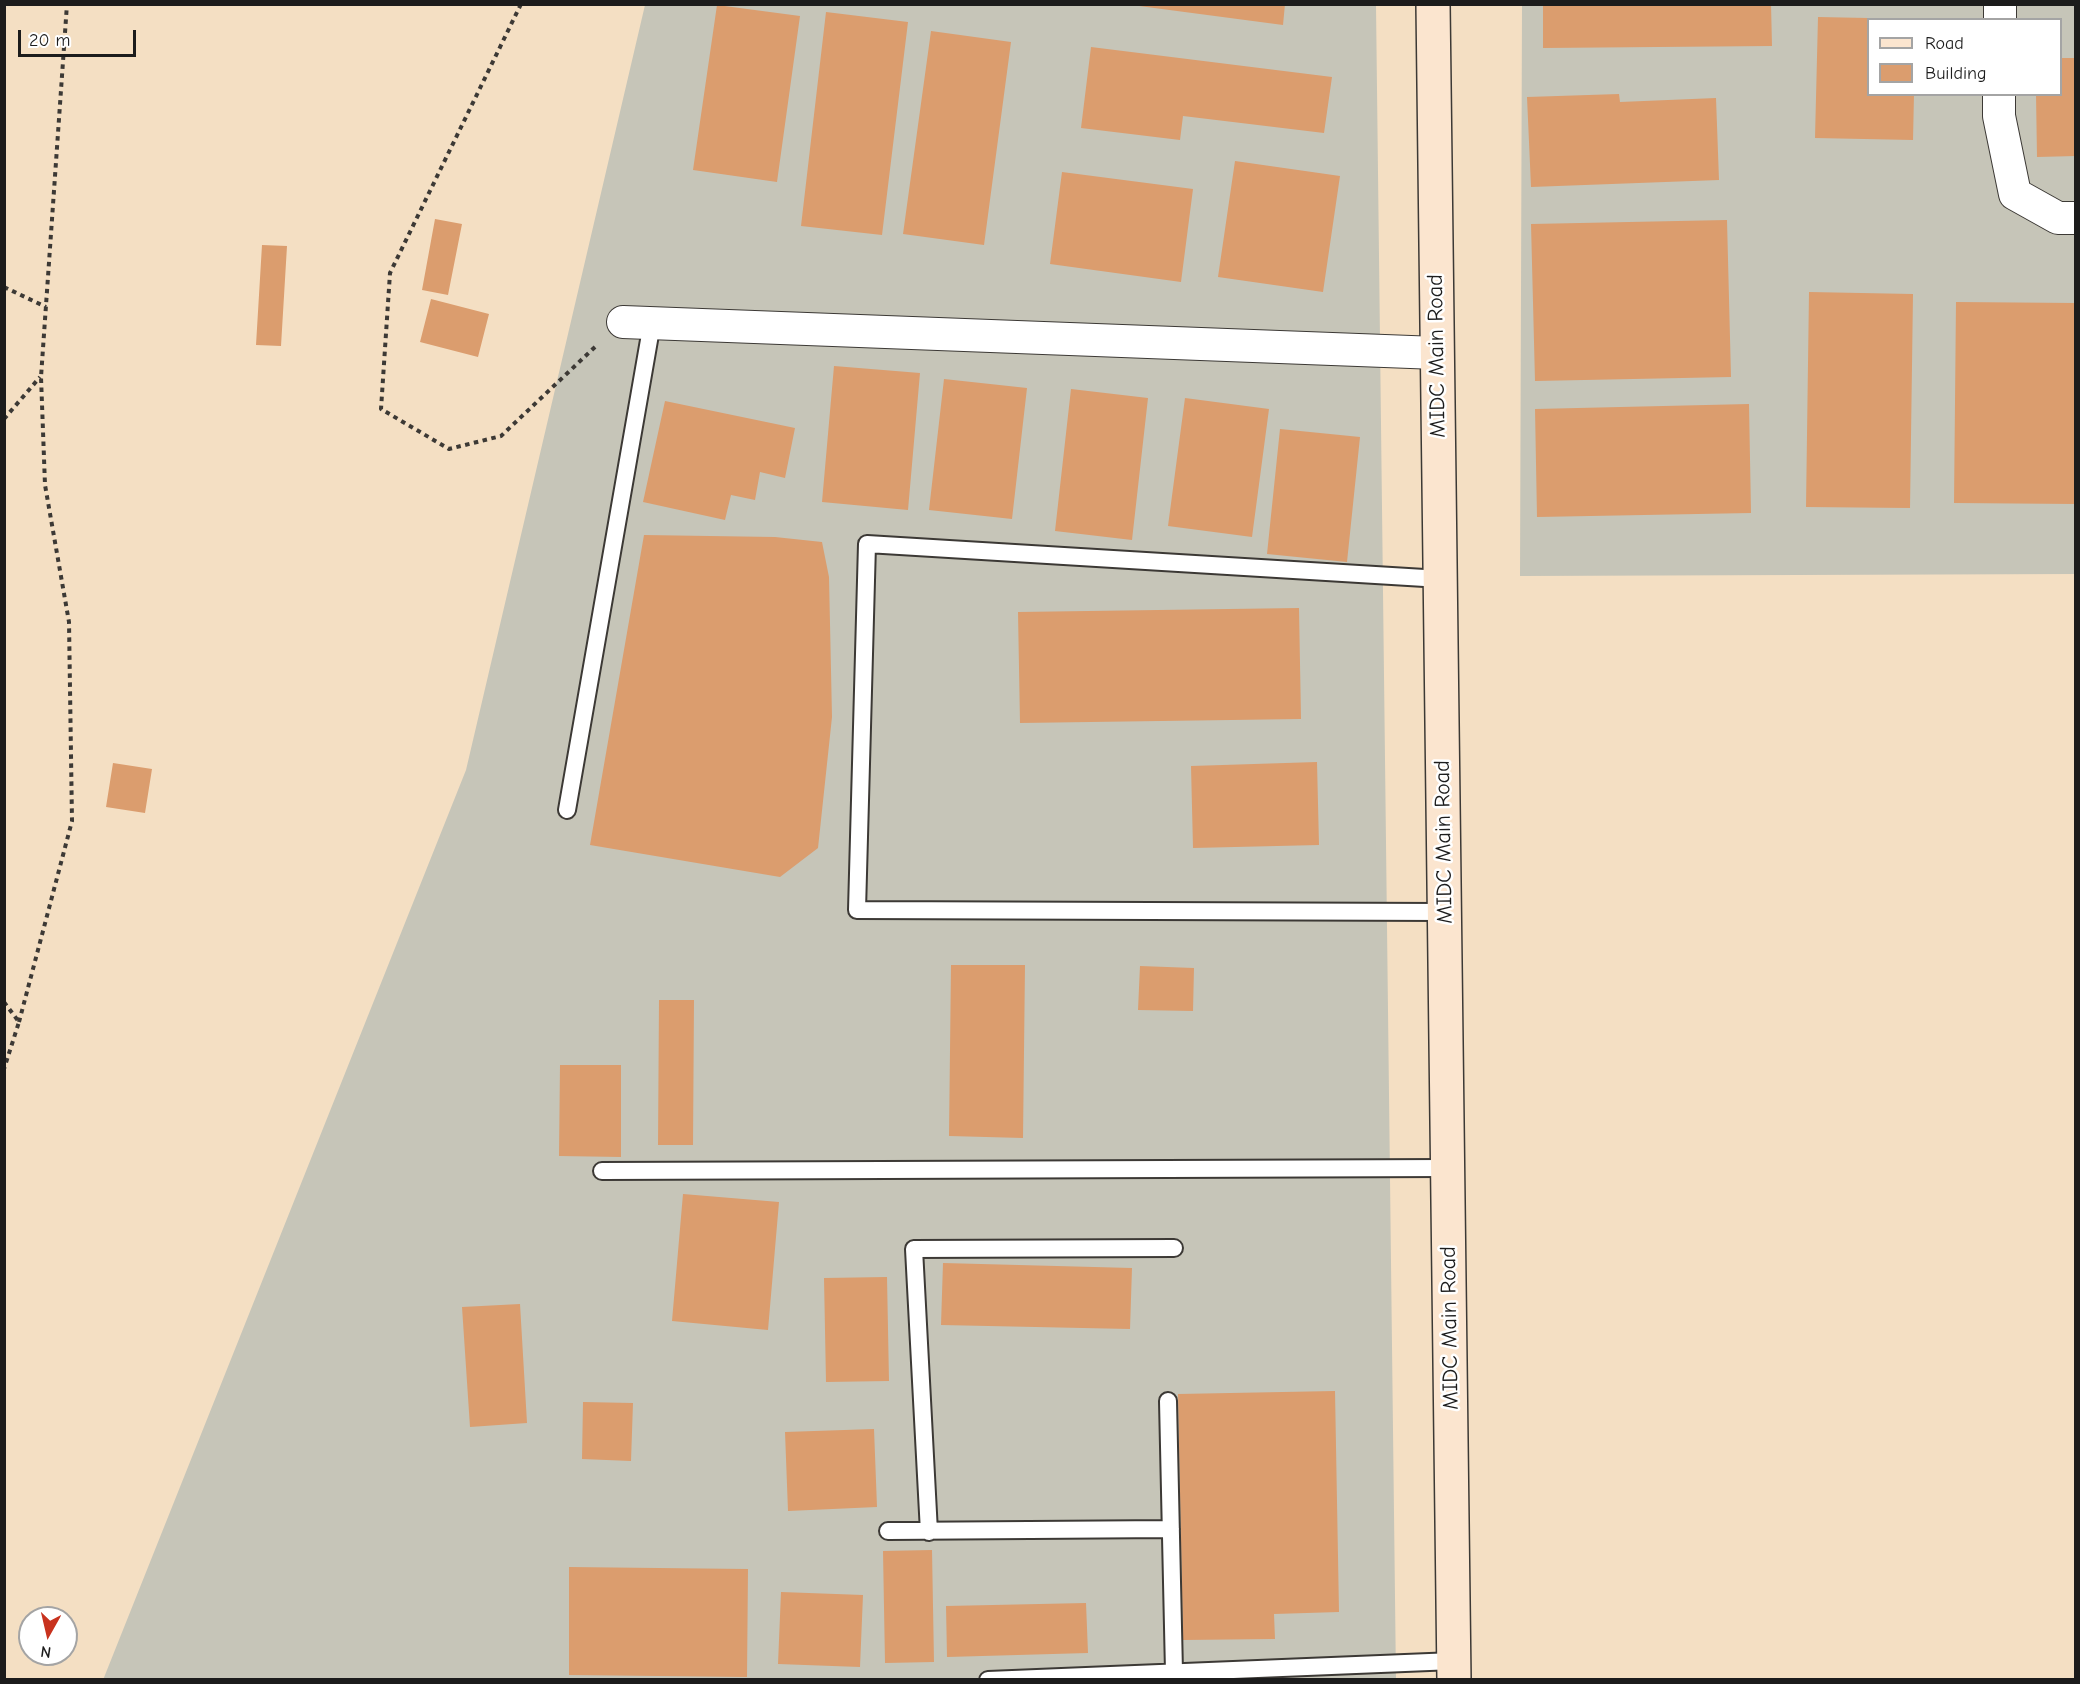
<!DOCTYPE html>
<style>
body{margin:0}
#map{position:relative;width:2080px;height:1684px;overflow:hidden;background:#f4dfc3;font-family:"Comic Neue",sans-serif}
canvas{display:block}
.frame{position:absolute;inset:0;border:6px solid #1c1c1c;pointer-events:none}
.legend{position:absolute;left:1867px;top:18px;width:195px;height:78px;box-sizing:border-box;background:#fff;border:2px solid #a4a4a4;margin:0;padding:8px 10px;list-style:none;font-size:18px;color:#1c1c1c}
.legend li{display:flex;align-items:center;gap:12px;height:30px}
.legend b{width:30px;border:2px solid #a4a4a4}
.north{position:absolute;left:18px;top:1606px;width:60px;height:60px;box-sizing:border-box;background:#fff;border:2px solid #a4a4a4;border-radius:50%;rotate:188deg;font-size:16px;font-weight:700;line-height:24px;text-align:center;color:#1c1c1c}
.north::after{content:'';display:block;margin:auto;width:21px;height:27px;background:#c8321e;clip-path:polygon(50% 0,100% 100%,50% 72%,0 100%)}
.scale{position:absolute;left:18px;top:30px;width:118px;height:27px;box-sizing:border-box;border:3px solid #1c1c1c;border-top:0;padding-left:8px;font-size:18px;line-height:21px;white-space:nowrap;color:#1c1c1c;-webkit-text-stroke:4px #fff;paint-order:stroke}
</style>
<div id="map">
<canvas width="2080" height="1684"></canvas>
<div class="frame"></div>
<ul class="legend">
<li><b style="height:8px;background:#fbe5cf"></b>Road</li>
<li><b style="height:16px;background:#db9d6e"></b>Building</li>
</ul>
<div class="north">N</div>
<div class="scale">20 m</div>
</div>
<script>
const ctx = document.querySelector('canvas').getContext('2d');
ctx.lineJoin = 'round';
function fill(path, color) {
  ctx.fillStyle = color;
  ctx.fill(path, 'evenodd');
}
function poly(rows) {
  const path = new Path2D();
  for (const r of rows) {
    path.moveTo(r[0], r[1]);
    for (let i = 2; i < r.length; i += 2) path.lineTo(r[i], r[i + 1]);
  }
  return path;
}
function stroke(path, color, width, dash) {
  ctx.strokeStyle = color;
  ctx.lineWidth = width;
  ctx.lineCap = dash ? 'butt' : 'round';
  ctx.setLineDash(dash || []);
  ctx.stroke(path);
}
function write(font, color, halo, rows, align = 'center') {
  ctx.font = font + ' "Comic Neue",sans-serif';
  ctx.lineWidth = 5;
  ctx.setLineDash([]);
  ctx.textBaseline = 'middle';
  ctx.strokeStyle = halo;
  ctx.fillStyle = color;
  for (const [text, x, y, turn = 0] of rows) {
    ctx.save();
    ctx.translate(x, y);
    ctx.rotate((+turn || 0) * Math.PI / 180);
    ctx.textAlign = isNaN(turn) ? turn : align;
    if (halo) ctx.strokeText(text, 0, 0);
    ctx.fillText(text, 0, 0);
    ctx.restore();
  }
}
fill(poly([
 [645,5,1376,5,1396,1679,103,1680,466,770],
 [1522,5,2075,5,2075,574,1520,576],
 [1868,20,2060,20,2060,94,1868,94]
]), '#c6c5b8');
fill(poly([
 [1124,4,1285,4,1283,25],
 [1543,4,1771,4,1772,46,1543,48],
 [717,5,800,16,777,182,693,170],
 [826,12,908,22,882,235,801,226],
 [1818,17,1868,18,1868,94,1914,94,1913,140,1815,138],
 [931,31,1011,42,984,245,903,234],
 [1091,47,1332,77,1324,133,1183,116,1180,140,1081,128],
 [2060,58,2076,58,2076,156,2037,157,2036,94,2060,94],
 [1619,94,1620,102,1716,98,1719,180,1531,187,1527,97],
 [1235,161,1340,176,1323,292,1218,277],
 [1062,172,1193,189,1181,282,1050,264],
 [435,219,462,224,448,295,422,290],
 [1727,220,1731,377,1535,381,1531,224],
 [262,245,287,246,281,346,256,345],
 [1809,292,1913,294,1910,508,1806,507],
 [431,299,489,314,478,357,420,342],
 [1956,302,2076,303,2076,504,1954,503],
 [834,366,920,373,908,510,822,502],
 [944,379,1027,388,1012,519,929,510],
 [1071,389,1148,398,1132,540,1055,531],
 [1185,398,1269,409,1252,537,1168,526],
 [665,401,795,428,785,478,760,472,755,500,731,495,725,520,643,502],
 [1749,404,1751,513,1537,517,1535,409],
 [1280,429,1360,437,1347,562,1267,554],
 [644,535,775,537,822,542,829,577,832,717,818,848,780,877,590,845],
 [1299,608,1301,719,1020,723,1018,612],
 [1317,762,1319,845,1193,848,1191,766],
 [113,763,152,769,145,813,106,807],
 [951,965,1025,965,1023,1138,949,1136],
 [1140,966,1194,968,1193,1011,1138,1010],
 [659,1000,694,1000,693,1145,658,1145],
 [560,1065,621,1065,621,1157,559,1156],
 [683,1194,779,1202,768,1330,672,1321],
 [943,1263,1132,1268,1130,1329,941,1325],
 [887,1277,889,1381,826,1382,824,1278],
 [520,1304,527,1423,470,1427,462,1307],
 [1335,1391,1339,1612,1274,1614,1275,1639,1183,1640,1178,1394],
 [583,1402,633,1403,631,1461,582,1459],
 [874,1429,877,1507,788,1511,785,1432],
 [932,1550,934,1662,885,1663,883,1551],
 [569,1567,748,1569,747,1677,569,1675],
 [781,1592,863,1595,860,1667,778,1664],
 [1086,1603,1088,1653,947,1657,946,1606]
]), '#db9d6e');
const lane = poly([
 [1441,579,867,544,857,910,1444,912],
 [567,810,652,323],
 [602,1171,1448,1168],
 [1168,1401,1174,1672],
 [888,1531,1171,1529],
 [929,1532,914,1249,1174,1248],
 [988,1680,1454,1661]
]);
const street = poly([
 [2000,20,2000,4],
 [1999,94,1999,116,2015,194,2058,218,2076,218],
 [623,322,1437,353]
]);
const secondary = poly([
 [1433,4,1454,1680]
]);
stroke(lane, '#3c3935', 20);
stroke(street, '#3c3935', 34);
stroke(secondary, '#3c3935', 36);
stroke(poly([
 [521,4,390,273,381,409,449,449,501,436,596,346],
 [4,287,46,307],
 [4,419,40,377],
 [4,1002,19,1022,4,1069],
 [19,1022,72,821,69,622,45,485,41,377,67,4]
]), '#3c3935', 4, [4.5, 4.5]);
stroke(lane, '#fff', 16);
stroke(street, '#fff', 32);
stroke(secondary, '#fbe5cf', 33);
write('22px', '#1c1c1c', '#fff', [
 ["MIDC Main Road",1437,356,-91],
 ["MIDC Main Road",1444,842,-91],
 ["MIDC Main Road",1450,1328,-91]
]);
</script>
